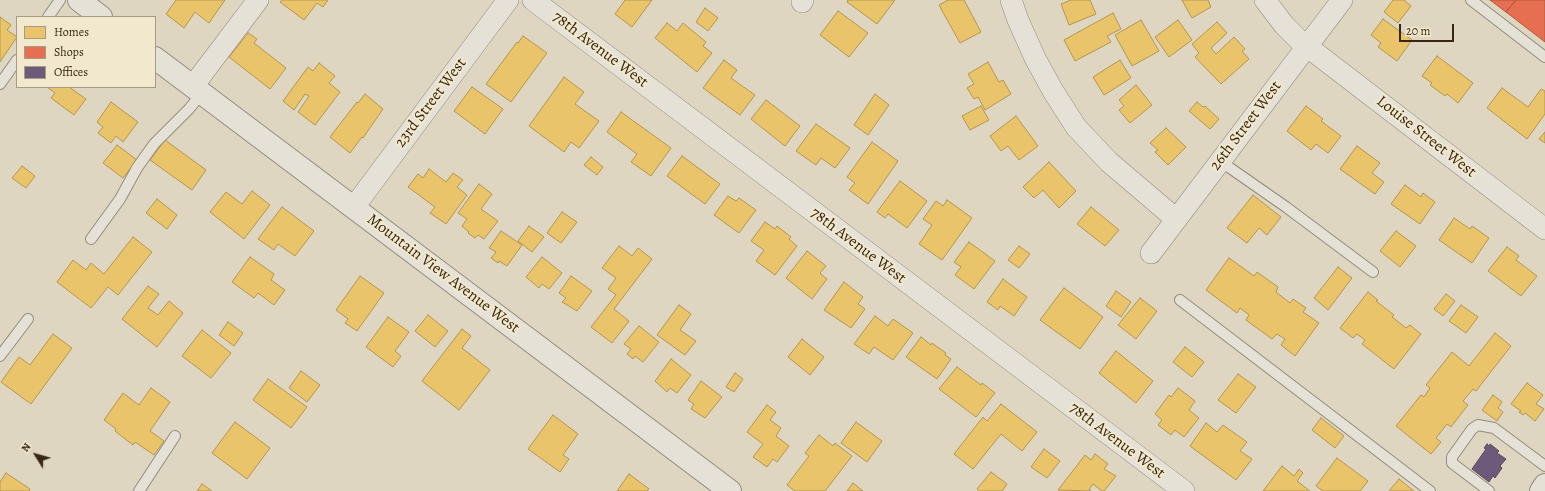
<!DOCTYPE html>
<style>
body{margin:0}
#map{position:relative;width:1545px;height:491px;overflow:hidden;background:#ded6c1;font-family:Alegreya,serif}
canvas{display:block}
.legend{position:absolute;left:16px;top:16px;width:140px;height:72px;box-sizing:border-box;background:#f2e8ce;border:1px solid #a79b83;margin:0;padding:5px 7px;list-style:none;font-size:12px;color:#362712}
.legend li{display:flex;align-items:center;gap:8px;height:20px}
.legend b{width:20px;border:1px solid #a79b83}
.north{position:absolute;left:16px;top:435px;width:40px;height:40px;-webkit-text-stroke:3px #f2e8ce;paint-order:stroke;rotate:307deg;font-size:11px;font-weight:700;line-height:16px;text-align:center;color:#362712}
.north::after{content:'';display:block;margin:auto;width:14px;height:18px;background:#362712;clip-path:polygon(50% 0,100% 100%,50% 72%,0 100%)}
.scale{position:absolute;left:1399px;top:24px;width:55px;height:18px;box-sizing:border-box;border:2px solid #362712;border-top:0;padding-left:5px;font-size:12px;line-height:14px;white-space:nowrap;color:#362712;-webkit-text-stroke:3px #f2e8ce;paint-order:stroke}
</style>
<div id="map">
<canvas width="1545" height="491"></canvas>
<ul class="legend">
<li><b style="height:11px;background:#e9c46a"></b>Homes</li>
<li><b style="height:11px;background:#e76f51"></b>Shops</li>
<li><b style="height:11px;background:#6d597a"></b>Offices</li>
</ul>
<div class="north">N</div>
<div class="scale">20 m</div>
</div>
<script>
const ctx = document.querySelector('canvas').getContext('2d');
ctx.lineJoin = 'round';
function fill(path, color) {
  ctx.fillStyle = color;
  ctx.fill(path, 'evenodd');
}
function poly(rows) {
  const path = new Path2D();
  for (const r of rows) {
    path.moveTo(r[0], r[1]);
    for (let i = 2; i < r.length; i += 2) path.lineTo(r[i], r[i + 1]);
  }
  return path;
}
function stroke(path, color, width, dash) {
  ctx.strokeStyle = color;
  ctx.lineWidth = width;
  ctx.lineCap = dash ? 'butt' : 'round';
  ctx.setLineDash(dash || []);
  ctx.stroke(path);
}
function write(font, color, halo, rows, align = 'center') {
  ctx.font = font + ' Alegreya,serif';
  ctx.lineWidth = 4;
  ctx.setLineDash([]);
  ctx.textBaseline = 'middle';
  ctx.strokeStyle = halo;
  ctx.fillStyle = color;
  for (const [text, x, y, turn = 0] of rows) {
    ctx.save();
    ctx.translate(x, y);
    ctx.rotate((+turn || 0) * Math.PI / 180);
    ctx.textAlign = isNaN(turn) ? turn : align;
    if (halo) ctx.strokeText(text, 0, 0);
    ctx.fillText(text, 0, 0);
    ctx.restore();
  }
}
const homes = poly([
 [176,0,225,0,209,23,195,12,184,28,166,14,176,0],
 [282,0,328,0,323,7,317,3,304,20,280,2,282,0],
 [625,0,652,0,632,27,615,14,625,0],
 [848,0,895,0,877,24,847,2,848,0],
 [948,0,964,0,981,32,960,43,939,5,948,0],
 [1071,0,1090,0,1096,14,1069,25,1061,4,1071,0],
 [1182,0,1208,0,1211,7,1192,18,1182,0],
 [1393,0,1404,0,1411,6,1398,23,1384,12,1393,0],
 [705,8,718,18,708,31,696,22,705,8],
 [838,11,868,33,849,57,820,35,838,11],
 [1113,13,1121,29,1107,36,1111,42,1075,61,1064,40,1113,13],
 [0,17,11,25,7,30,17,37,0,62,0,17],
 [1383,19,1412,40,1397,61,1378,47,1381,43,1371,35,1383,19],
 [1141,20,1159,51,1132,66,1115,35,1141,20],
 [1178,20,1192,40,1169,57,1155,37,1178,20],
 [1217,22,1227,33,1211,48,1216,54,1234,37,1245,49,1242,51,1249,59,1221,84,1195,57,1199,53,1192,44,1217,22],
 [667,23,677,31,683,23,706,42,703,46,712,53,697,72,655,38,667,23],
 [248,33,257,39,254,43,286,68,270,89,229,57,248,33],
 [523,36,547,53,511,102,486,84,517,42,518,43,523,36],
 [1437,56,1473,83,1458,103,1447,94,1445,96,1430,85,1432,83,1422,76,1437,56],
 [724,60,737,70,731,78,755,95,740,115,703,88,724,60],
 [1120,60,1131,78,1104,95,1093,77,1120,60],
 [988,62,999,82,1003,80,1011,94,985,110,978,97,974,99,967,88,974,84,968,74,988,62],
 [319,63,335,76,329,83,340,92,315,125,298,112,309,96,305,94,294,110,283,101,308,67,313,71,319,63],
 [564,77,584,92,575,104,599,121,579,148,571,142,564,152,529,126,564,77],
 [1136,85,1152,105,1130,123,1119,110,1124,106,1119,100,1136,85],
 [47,87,69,87,86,99,74,115,51,98,55,93,47,87],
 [472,87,503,109,485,134,454,111,472,87],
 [1502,88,1528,107,1541,89,1545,91,1545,114,1527,139,1487,108,1502,88],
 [365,94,383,109,363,138,362,137,350,153,330,137,357,102,358,103,365,94],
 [875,94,889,105,868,135,854,125,875,94],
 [766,100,800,126,785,146,751,119,766,100],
 [111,102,138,122,123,142,116,136,111,143,98,133,103,127,97,122,111,102],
 [1197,102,1203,107,1205,106,1219,119,1210,129,1189,111,1197,102],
 [981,106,989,120,970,130,962,116,981,106],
 [1306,106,1323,119,1321,121,1341,136,1328,153,1316,144,1311,150,1287,131,1306,106],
 [621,112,671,148,651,176,631,162,637,154,607,132,621,112],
 [1016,116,1038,146,1019,160,1008,146,1001,151,990,136,1016,116],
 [816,124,850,148,835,168,821,158,816,165,796,151,816,124],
 [1166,128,1186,147,1168,165,1155,152,1158,150,1150,143,1166,128],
 [1545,132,1545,143,1539,139,1545,132],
 [165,140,206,170,192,190,150,160,165,140],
 [872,142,898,161,868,204,849,190,855,183,847,177,872,142],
 [117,145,137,160,123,178,103,163,117,145],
 [1357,146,1380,163,1372,173,1384,182,1375,194,1340,169,1357,146],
 [682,156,720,184,705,204,667,176,682,156],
 [591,157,603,167,597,175,584,165,591,157],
 [1049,162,1076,191,1059,208,1043,190,1034,198,1023,187,1049,162],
 [22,166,35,176,26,188,12,178,22,166],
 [429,169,446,182,453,173,463,180,457,187,467,195,446,224,430,213,435,207,408,187,418,174,423,178,429,169],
 [900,181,927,201,907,228,888,214,885,218,877,212,900,181],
 [479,184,492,194,481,209,498,221,484,239,478,235,475,238,468,233,469,232,462,226,467,219,458,213,479,184],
 [1405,185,1421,197,1423,193,1435,202,1420,224,1391,204,1405,185],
 [252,191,270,205,244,239,210,212,226,192,242,204,252,191],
 [1253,195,1281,217,1267,235,1259,228,1247,243,1227,228,1253,195],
 [728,196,736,201,739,198,756,210,739,233,714,215,728,196],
 [157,199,177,215,167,229,146,213,157,199],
 [947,200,972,218,942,260,919,244,932,225,923,219,936,201,943,206,947,200],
 [282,207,314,231,295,256,278,244,274,250,258,239,282,207],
 [1091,207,1119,230,1105,246,1077,224,1091,207],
 [562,212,577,222,561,243,547,233,562,212],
 [1454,218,1470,229,1472,226,1489,238,1472,263,1439,240,1454,218],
 [765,222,775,229,777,226,791,237,789,239,797,246,775,275,756,261,764,250,751,241,765,222],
 [529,226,544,237,532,252,518,241,529,226],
 [501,231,522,245,507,266,499,261,498,263,491,258,496,252,489,248,501,231],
 [1396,231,1416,246,1400,267,1380,251,1396,231],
 [133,237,152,252,118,295,108,287,91,308,57,282,73,260,86,270,91,263,104,274,133,237],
 [969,242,995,261,974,289,955,275,961,267,954,262,969,242],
 [619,246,632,256,638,248,652,259,614,309,629,321,612,343,591,327,616,295,608,289,616,278,602,268,619,246],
 [1019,246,1030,254,1019,268,1008,260,1019,246],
 [1507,247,1519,256,1516,260,1537,276,1521,296,1488,271,1507,247],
 [807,251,826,266,820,273,827,279,812,299,786,278,807,251],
 [250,257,274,274,271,280,285,290,274,305,258,293,254,298,232,282,250,257],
 [542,257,562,273,549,289,542,284,539,288,526,277,542,257],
 [1229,258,1254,276,1257,272,1278,287,1276,292,1290,303,1293,299,1306,308,1303,312,1319,323,1295,356,1281,345,1285,339,1277,334,1272,339,1246,320,1249,315,1240,308,1237,313,1206,290,1229,258],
 [1338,267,1352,278,1328,310,1314,298,1338,267],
 [360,276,384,293,357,331,345,323,348,319,336,310,360,276],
 [571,276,592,291,577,311,562,302,566,298,559,293,571,276],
 [1003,279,1027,297,1014,316,1000,306,998,310,987,302,1003,279],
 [844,282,863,297,858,304,865,309,851,328,824,310,844,282],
 [148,286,159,294,148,308,158,315,169,301,183,313,157,347,122,319,148,286],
 [1064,288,1103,317,1080,349,1040,320,1064,288],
 [1116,291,1131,302,1121,317,1106,306,1116,291],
 [1368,292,1378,300,1376,301,1394,315,1392,317,1406,328,1410,325,1421,334,1394,369,1362,344,1365,340,1357,334,1353,338,1340,328,1368,292],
 [1446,294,1455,301,1443,316,1434,309,1446,294],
 [1140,298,1157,311,1136,339,1118,325,1140,298],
 [679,305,691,314,680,330,696,341,685,355,657,335,679,305],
 [1461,305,1478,317,1466,333,1449,321,1461,305],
 [428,315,448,331,435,347,415,331,428,315],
 [875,316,888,326,893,319,913,333,893,360,874,347,869,354,854,344,875,316],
 [388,317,409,332,395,351,401,356,393,367,366,347,388,317],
 [228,322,243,333,234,346,219,335,228,322],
 [639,326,659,342,643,362,635,356,633,359,627,354,631,349,624,344,639,326],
 [462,329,471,336,462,348,490,370,459,410,422,381,462,329],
 [202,330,231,353,211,378,182,356,202,330],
 [1495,333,1511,346,1476,391,1473,389,1463,401,1468,405,1451,427,1447,424,1436,438,1441,442,1431,454,1396,426,1421,395,1424,397,1430,388,1426,385,1452,352,1469,366,1495,333],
 [53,334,72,348,31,404,1,382,19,357,30,365,53,334],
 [921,337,931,345,932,343,946,353,945,355,951,359,937,379,906,357,921,337],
 [802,339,824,357,810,375,788,357,802,339],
 [1185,347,1204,362,1192,377,1173,362,1185,347],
 [1116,351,1153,381,1136,403,1099,373,1116,351],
 [671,359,691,375,677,393,670,388,667,392,655,381,671,359],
 [957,367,981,385,982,383,995,393,976,417,939,389,957,367],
 [301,371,320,385,307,402,289,388,301,371],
 [735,373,743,379,734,392,726,387,735,373],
 [1238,374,1256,387,1236,413,1218,400,1238,374],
 [268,379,307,407,291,428,253,400,268,379],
 [701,381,722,397,705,418,691,409,694,404,688,400,701,381],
 [1527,383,1543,395,1536,404,1544,409,1535,421,1525,413,1523,415,1519,412,1521,411,1511,404,1527,383],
 [151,388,170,402,150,431,164,441,154,455,135,442,133,445,115,431,116,429,104,420,123,393,139,405,151,388],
 [1178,388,1195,401,1189,410,1199,418,1184,437,1175,430,1171,435,1158,425,1162,420,1155,414,1169,395,1171,397,1178,388],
 [1493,395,1502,402,1498,408,1503,412,1497,421,1482,410,1493,395],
 [1001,404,1037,432,1022,451,1001,434,973,469,954,454,983,417,987,421,1001,404],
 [767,405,776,412,770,420,781,428,776,436,789,446,777,462,773,459,767,467,753,457,763,444,747,432,767,405],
 [553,415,578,434,563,455,569,459,560,472,528,449,553,415],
 [1321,418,1344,436,1335,448,1312,430,1321,418],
 [235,422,270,448,247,479,212,453,235,422],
 [856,422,882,441,867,462,841,443,856,422],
 [1206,423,1217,432,1223,425,1247,442,1240,451,1252,459,1236,480,1190,446,1206,423],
 [819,435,833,446,835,443,852,456,825,491,795,491,787,485,809,456,805,453,819,435],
 [1044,449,1060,461,1047,478,1031,467,1044,449],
 [1095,454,1108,464,1104,469,1116,476,1104,491,1102,491,1093,484,1089,490,1091,491,1058,490,1085,455,1091,460,1095,454],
 [1337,458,1368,481,1360,491,1323,491,1316,486,1337,458],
 [1282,466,1294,476,1299,469,1303,473,1297,481,1310,491,1263,491,1282,466],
 [991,472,1007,484,1002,491,979,491,977,489,991,472],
 [6,473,30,489,29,491,0,491,0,482,6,473],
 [629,474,649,489,647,491,617,491,629,474],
 [1399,479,1414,491,1389,491,1399,479],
 [853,483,863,491,847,491,853,483],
 [202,484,212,491,197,491,202,484]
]);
fill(homes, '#e9c46a');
stroke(homes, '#b39550', 1);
const shops = poly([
 [1490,0,1516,0,1506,12,1490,0],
 [1516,0,1545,0,1545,42,1506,12,1516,0]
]);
fill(shops, '#e76f51');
stroke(shops, '#b2593e', 1);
const offices = poly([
 [1487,444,1489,446,1490,444,1499,451,1497,453,1506,459,1500,466,1502,468,1495,478,1493,476,1489,482,1472,469,1486,449,1484,448,1487,444]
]);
fill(offices, '#6d597a');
stroke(offices, '#5c4a5b', 1);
const service = poly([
 [1471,0,1545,57],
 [48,17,60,0],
 [0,84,17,60],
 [1220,161,1286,207,1373,272],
 [91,239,120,199,137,168,154,144,189,109,202,93],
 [1180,300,1430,491],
 [0,356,28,319],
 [139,491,175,436],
 [1489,491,1452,463,1452,457,1472,429,1478,425,1494,428,1545,466]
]);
const minor = poly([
 [533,0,1184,491],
 [1011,0,1018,20,1035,58,1053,91,1076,127,1109,162,1176,219],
 [1265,0,1284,25,1300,41,1545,229],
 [802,2,803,0],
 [193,86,258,0],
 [354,207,508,0],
 [1151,253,1342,0]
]);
const tertiary = poly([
 [79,0,101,17],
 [155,58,730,491],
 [1541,491,1545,485]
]);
stroke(service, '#938c7e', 12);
stroke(minor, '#938c7e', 22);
stroke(tertiary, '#938c7e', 24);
stroke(service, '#e5e1d6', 10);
stroke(minor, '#e5e1d6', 21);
stroke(tertiary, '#e5e1d6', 22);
write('16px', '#362712', '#f2e8ce', [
 ["78th Avenue West",600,50,37],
 ["23rd Street West",431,103,-53],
 ["26th Street West",1246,126,-53],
 ["Louise Street West",1426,137,38],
 ["78th Avenue West",858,246,37],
 ["Mountain View Avenue West",443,274,37],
 ["78th Avenue West",1117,441,37]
]);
</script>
